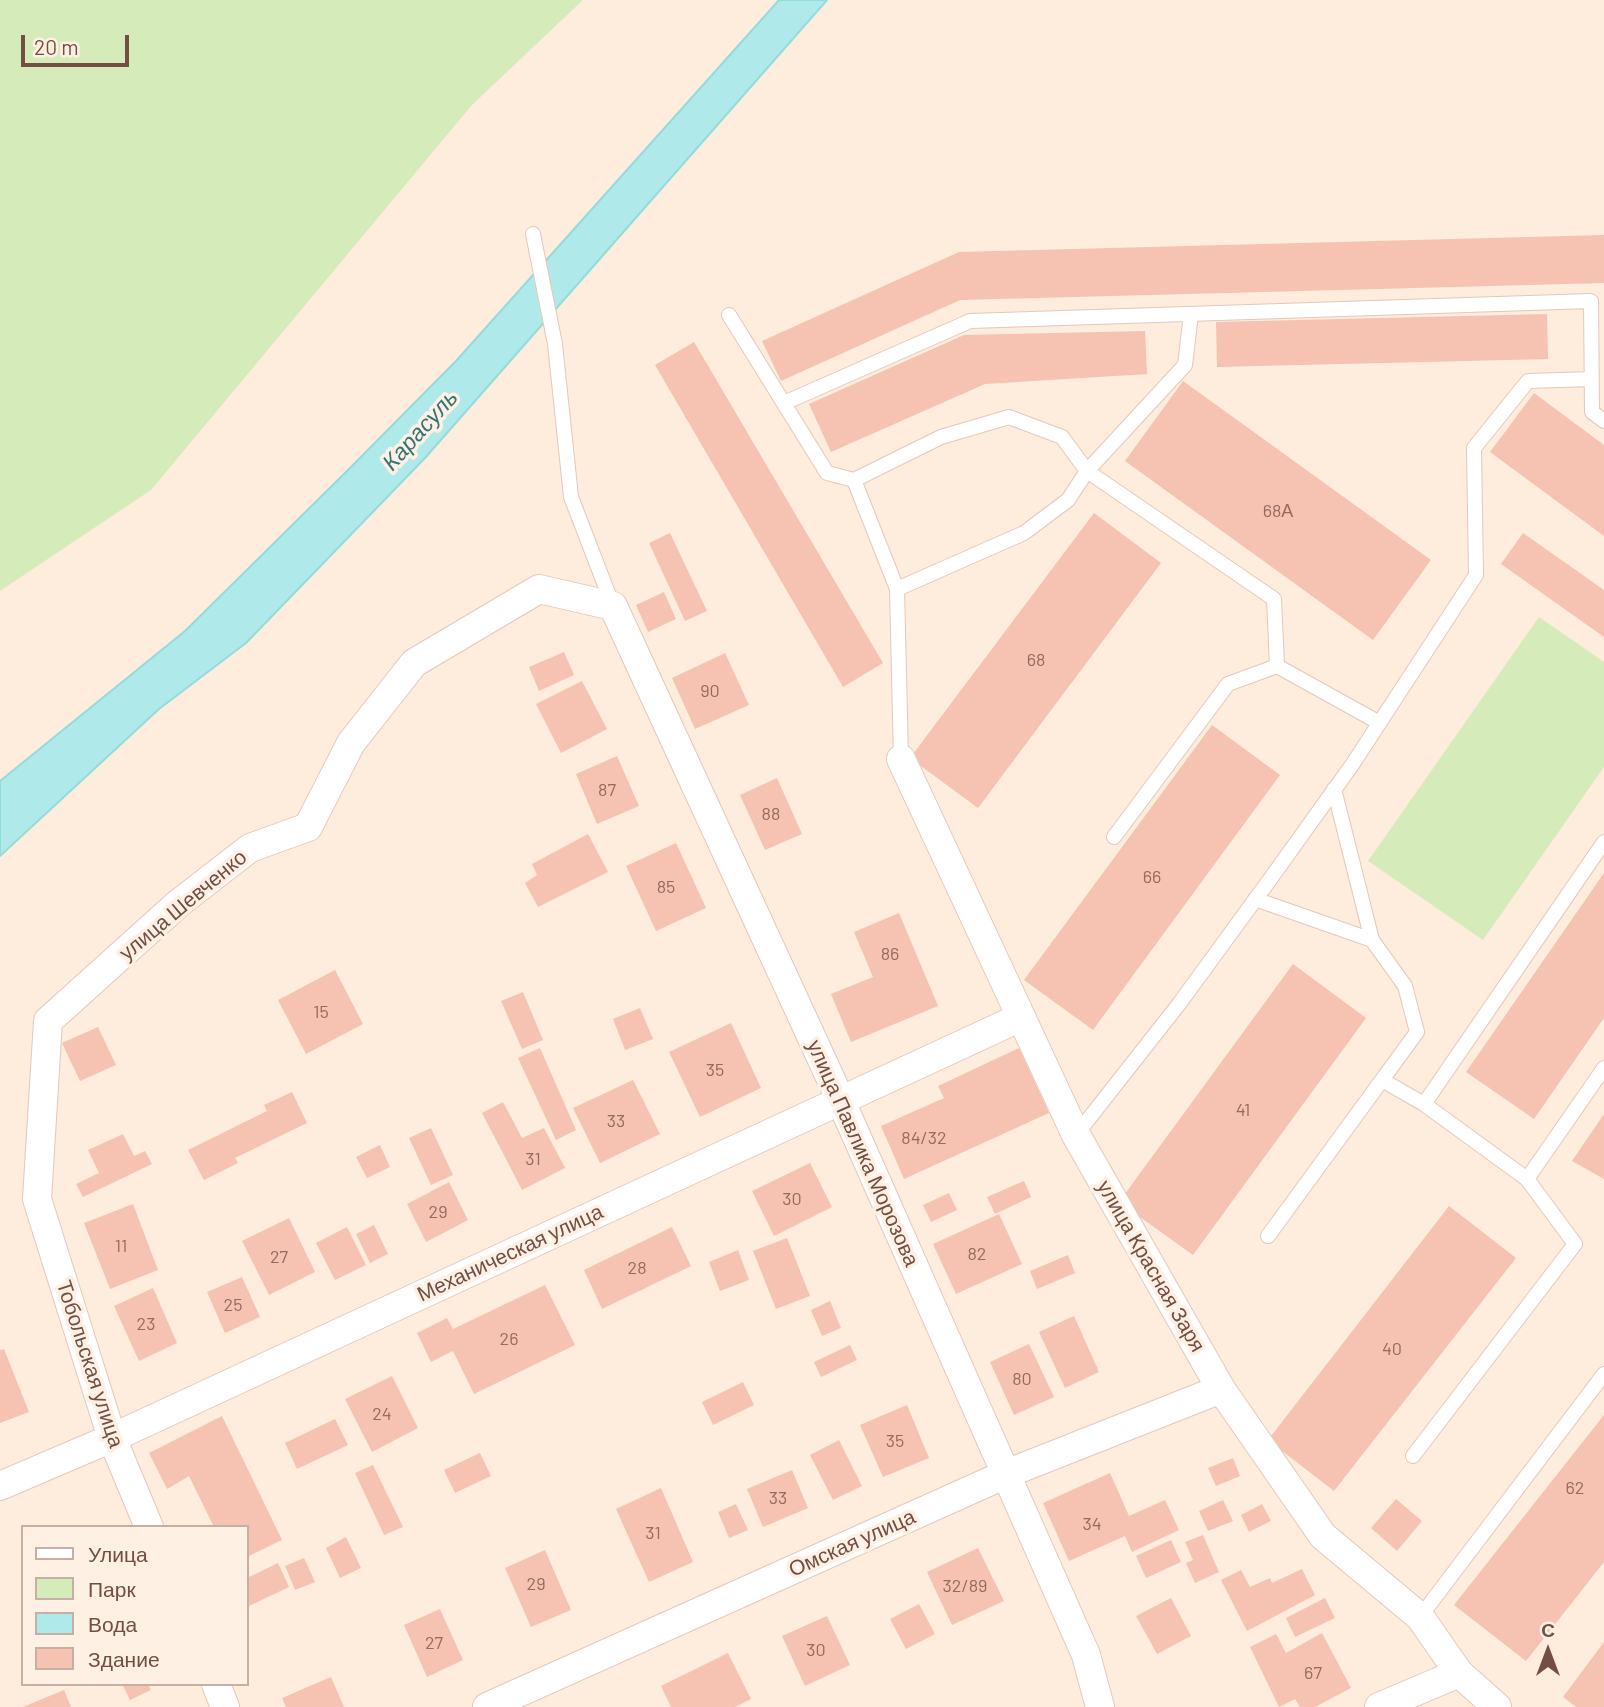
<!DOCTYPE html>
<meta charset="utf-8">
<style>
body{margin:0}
#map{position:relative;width:1604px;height:1707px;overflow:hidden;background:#feecdc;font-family:Barlow,sans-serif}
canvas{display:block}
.legend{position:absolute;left:21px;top:1525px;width:228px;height:161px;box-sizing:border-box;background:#fff0e4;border:2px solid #c8afa4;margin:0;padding:9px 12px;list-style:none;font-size:21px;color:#754e43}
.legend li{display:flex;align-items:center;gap:14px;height:35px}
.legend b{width:35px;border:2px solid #c8afa4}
.north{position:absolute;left:1513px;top:1616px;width:70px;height:70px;-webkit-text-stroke:5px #fff0e4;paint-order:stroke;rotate:0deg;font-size:19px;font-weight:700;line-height:28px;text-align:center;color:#754e43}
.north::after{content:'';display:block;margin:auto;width:24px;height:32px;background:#754e43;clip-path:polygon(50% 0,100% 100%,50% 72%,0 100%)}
.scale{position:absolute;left:21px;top:35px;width:108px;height:32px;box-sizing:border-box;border:4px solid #754e43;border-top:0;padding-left:9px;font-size:21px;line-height:24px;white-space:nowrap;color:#754e43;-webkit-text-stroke:5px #fff0e4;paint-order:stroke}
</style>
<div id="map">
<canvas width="1604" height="1707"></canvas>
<ul class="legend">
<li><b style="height:9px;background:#fff"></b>Улица</li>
<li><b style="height:19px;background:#d5ecba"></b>Парк</li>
<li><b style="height:19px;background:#afe9e9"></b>Вода</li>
<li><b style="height:19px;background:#f6c2b1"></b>Здание</li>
</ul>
<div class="north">С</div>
<div class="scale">20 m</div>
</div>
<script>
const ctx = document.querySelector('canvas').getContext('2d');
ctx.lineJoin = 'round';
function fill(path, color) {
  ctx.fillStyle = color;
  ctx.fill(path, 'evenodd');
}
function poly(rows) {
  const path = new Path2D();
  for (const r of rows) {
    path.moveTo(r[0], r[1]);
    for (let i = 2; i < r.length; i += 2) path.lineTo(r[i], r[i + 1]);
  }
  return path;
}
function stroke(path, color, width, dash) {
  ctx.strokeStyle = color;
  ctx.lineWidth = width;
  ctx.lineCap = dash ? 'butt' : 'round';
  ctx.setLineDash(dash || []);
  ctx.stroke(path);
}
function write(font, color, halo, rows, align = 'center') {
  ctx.font = font + ' Barlow,sans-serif';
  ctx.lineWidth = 7;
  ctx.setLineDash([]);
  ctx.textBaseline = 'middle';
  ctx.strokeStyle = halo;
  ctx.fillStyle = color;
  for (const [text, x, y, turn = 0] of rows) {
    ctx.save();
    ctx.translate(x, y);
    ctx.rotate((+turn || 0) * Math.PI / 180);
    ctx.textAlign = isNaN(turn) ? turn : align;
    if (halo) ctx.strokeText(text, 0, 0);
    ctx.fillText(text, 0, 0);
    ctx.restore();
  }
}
fill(poly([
 [0,0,583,0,472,105,151,490,0,591],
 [1539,617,1604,662,1604,767,1483,940,1368,861]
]), '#d5ecba');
const water = poly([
 [779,0,827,0,425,458,246,643,159,709,0,856,0,781,185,631,349,469,456,361,779,0]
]);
fill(water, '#afe9e9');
stroke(water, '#94dbdc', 2);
fill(poly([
 [1604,235,1604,283,960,300,781,381,762,341,959,252],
 [1547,314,1548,359,1217,367,1216,322],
 [1145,331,1147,374,985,384,831,452,809,404,964,335],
 [694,342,883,663,843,687,655,365],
 [1183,381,1431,560,1373,640,1125,461],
 [1534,393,1604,445,1604,536,1490,452],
 [1094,513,1161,563,978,808,910,758],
 [670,533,707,611,685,621,649,543],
 [1523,533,1604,590,1604,637,1501,564],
 [664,592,676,619,648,632,636,605],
 [564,652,574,675,539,691,529,667],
 [725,653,749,705,695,729,672,678],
 [582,681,607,729,561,753,536,704],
 [1212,725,1280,775,1093,1030,1024,980],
 [617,756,639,806,597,824,576,774],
 [777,778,802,834,765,850,740,795],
 [588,834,608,872,538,907,525,883,537,875,532,864],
 [676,843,706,908,656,931,626,866],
 [1604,873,1604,1018,1534,1119,1466,1072],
 [899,913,938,1006,851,1042,831,994,873,977,854,932],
 [1293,964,1366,1018,1193,1255,1119,1202],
 [335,970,363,1024,306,1054,278,1000],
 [523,992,543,1040,522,1049,501,1001],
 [640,1008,653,1039,625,1050,613,1019],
 [731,1023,761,1088,700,1117,669,1052],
 [98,1027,116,1065,80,1081,62,1043],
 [540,1048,576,1130,556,1140,518,1058],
 [1019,1048,1049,1113,904,1179,881,1126,944,1098,938,1086],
 [633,1080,660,1134,600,1163,573,1108],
 [292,1092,307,1123,235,1158,238,1163,204,1180,188,1150,267,1111,264,1105],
 [503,1102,522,1138,544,1128,565,1168,522,1190,482,1113],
 [1604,1114,1604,1179,1572,1161],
 [431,1128,453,1175,431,1185,409,1138],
 [123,1134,134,1156,145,1151,152,1164,83,1197,76,1184,99,1173,88,1150],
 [380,1145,390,1167,367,1178,356,1157],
 [810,1163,832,1207,774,1236,752,1191],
 [1024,1181,1031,1197,995,1214,987,1197],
 [449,1182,468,1220,426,1242,407,1204],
 [949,1193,957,1210,931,1222,923,1205],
 [133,1204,158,1270,110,1289,84,1223],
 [1449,1206,1516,1258,1334,1491,1268,1440],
 [999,1214,1022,1264,956,1294,933,1244],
 [289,1218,315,1272,269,1295,242,1241],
 [374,1225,388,1254,370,1263,356,1234],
 [347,1227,366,1265,335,1280,316,1243],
 [672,1227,691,1266,602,1309,584,1270],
 [787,1238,810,1296,776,1309,753,1251],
 [738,1250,749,1280,720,1291,709,1262],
 [1068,1255,1075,1273,1037,1289,1030,1271],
 [242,1277,260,1317,225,1333,207,1292],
 [545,1285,575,1345,474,1394,453,1351,431,1362,417,1333,447,1318,453,1329],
 [153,1288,177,1343,139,1361,114,1306],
 [830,1301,841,1328,822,1336,811,1310],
 [1074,1316,1099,1372,1065,1388,1039,1332],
 [1029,1344,1054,1397,1014,1415,990,1362],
 [850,1345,857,1360,821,1377,814,1362],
 [4,1349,29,1412,0,1423,0,1350],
 [392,1376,418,1428,372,1452,345,1399],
 [743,1382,754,1405,713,1425,702,1402],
 [907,1405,929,1458,883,1477,860,1425],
 [1604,1415,1604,1562,1526,1661,1454,1605],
 [222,1416,282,1540,247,1557,247,1527,214,1527,189,1476,167,1489,149,1453],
 [335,1419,348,1445,297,1469,285,1443],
 [839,1440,862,1486,833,1500,810,1455],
 [480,1453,491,1476,455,1493,444,1470],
 [1233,1458,1240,1476,1216,1486,1208,1468],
 [373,1465,403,1527,384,1535,355,1473],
 [792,1470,808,1508,763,1527,747,1489],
 [1110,1473,1129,1516,1165,1500,1179,1530,1132,1552,1125,1536,1069,1561,1043,1503],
 [661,1488,693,1562,649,1582,616,1509],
 [1396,1499,1422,1521,1397,1551,1371,1528],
 [1223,1500,1233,1521,1208,1531,1199,1511],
 [736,1504,748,1530,729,1538,718,1512],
 [1262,1504,1271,1521,1249,1532,1241,1515],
 [1203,1535,1219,1572,1195,1583,1186,1563,1193,1560,1185,1542],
 [346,1537,361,1568,340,1578,326,1548],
 [1171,1540,1181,1562,1146,1578,1136,1556],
 [978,1548,1004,1601,952,1625,927,1572],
 [545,1550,571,1610,531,1627,505,1568],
 [304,1558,315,1582,295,1590,285,1566],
 [278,1563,289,1587,249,1606,247,1578],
 [1302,1569,1315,1595,1247,1631,1221,1580,1241,1570,1250,1587,1270,1578,1272,1583],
 [1171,1598,1191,1636,1157,1654,1136,1616],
 [1325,1598,1335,1618,1295,1637,1286,1618],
 [919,1604,935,1634,906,1649,890,1619],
 [440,1609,463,1660,427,1677,404,1625],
 [827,1616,850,1665,805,1686,782,1636],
 [1322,1633,1351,1688,1315,1707,1300,1707,1295,1699,1279,1707,1250,1647,1276,1634,1286,1653],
 [1604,1642,1604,1707,1576,1707,1563,1697],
 [728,1653,751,1699,735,1707,671,1707,661,1686],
 [331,1677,344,1707,286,1707,282,1698],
 [122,1684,148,1684,151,1690,130,1700],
 [64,1690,71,1707,23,1707]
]), '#f6c2b1');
const lane = poly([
 [533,234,555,344,571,497,613,606],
 [1191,314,1185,365,1087,471,1274,599,1277,666],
 [729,315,827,473,854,480],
 [784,403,970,321,1591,301,1592,412,1604,421],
 [897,589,1024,533,1068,500,1087,471,1062,437,1009,417,941,437,854,480,897,589,901,759],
 [1334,789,1372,940,1405,986,1417,1032,1382,1080,1424,1104],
 [1114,837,1228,684,1277,666,1378,722],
 [1604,842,1424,1104,1527,1179,1604,1068],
 [1255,899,1372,940],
 [1076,1135,1179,1004,1271,878,1352,765,1476,575,1474,448,1528,381,1592,379],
 [1268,1236,1382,1080],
 [1413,1456,1575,1244,1527,1179],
 [1420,1617,1604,1374]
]);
const street = poly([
 [901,759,1076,1135,1221,1389,1323,1536,1420,1617,1459,1673,1497,1707],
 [0,1486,112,1438,1019,1018],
 [149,1527,112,1438,37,1199,48,1021,179,903,250,848,308,827,351,743,414,663,539,589,613,606,840,1099,1086,1655,1100,1707],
 [216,1684,225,1707],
 [487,1707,1006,1474,1221,1389],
 [1379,1707,1459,1673]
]);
stroke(lane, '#e4c8bb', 16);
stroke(street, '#e4c8bb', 30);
stroke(lane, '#fff', 14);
stroke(street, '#fff', 28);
write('18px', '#956b5e', null, [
 ["68А",1278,511],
 ["68",1036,660],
 ["90",710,691],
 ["87",607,790],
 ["88",771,814],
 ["66",1152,877],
 ["85",666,887],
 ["86",890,954],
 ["15",321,1012],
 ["35",715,1070],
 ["41",1243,1110],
 ["33",616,1121],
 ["84/32",924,1138],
 ["31",533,1159],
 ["30",792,1199],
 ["29",438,1212],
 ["11",121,1246],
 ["82",977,1254],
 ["27",279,1257],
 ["28",637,1268],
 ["25",233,1305],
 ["23",146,1324],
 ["26",509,1339],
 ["40",1392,1349],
 ["80",1022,1379],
 ["24",382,1414],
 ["35",895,1441],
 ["62",1575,1488],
 ["33",778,1498],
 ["34",1092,1524],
 ["31",653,1533],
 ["29",536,1584],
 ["32/89",965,1586],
 ["27",434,1643],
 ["30",816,1650],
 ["67",1313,1673]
]);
write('21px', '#754e43', '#fff0e4', [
 ["улица Шевченко",183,905,-40],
 ["улица Павлика Морозова",863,1153,66],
 ["Механическая улица",510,1253,-25],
 ["улица Красная Заря",1151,1266,60],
 ["Тобольская улица",90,1364,72],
 ["Омская улица",852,1543,-24]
]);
write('italic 23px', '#337476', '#fff0e4', [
 ["Карасуль",420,430,-48]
]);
</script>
